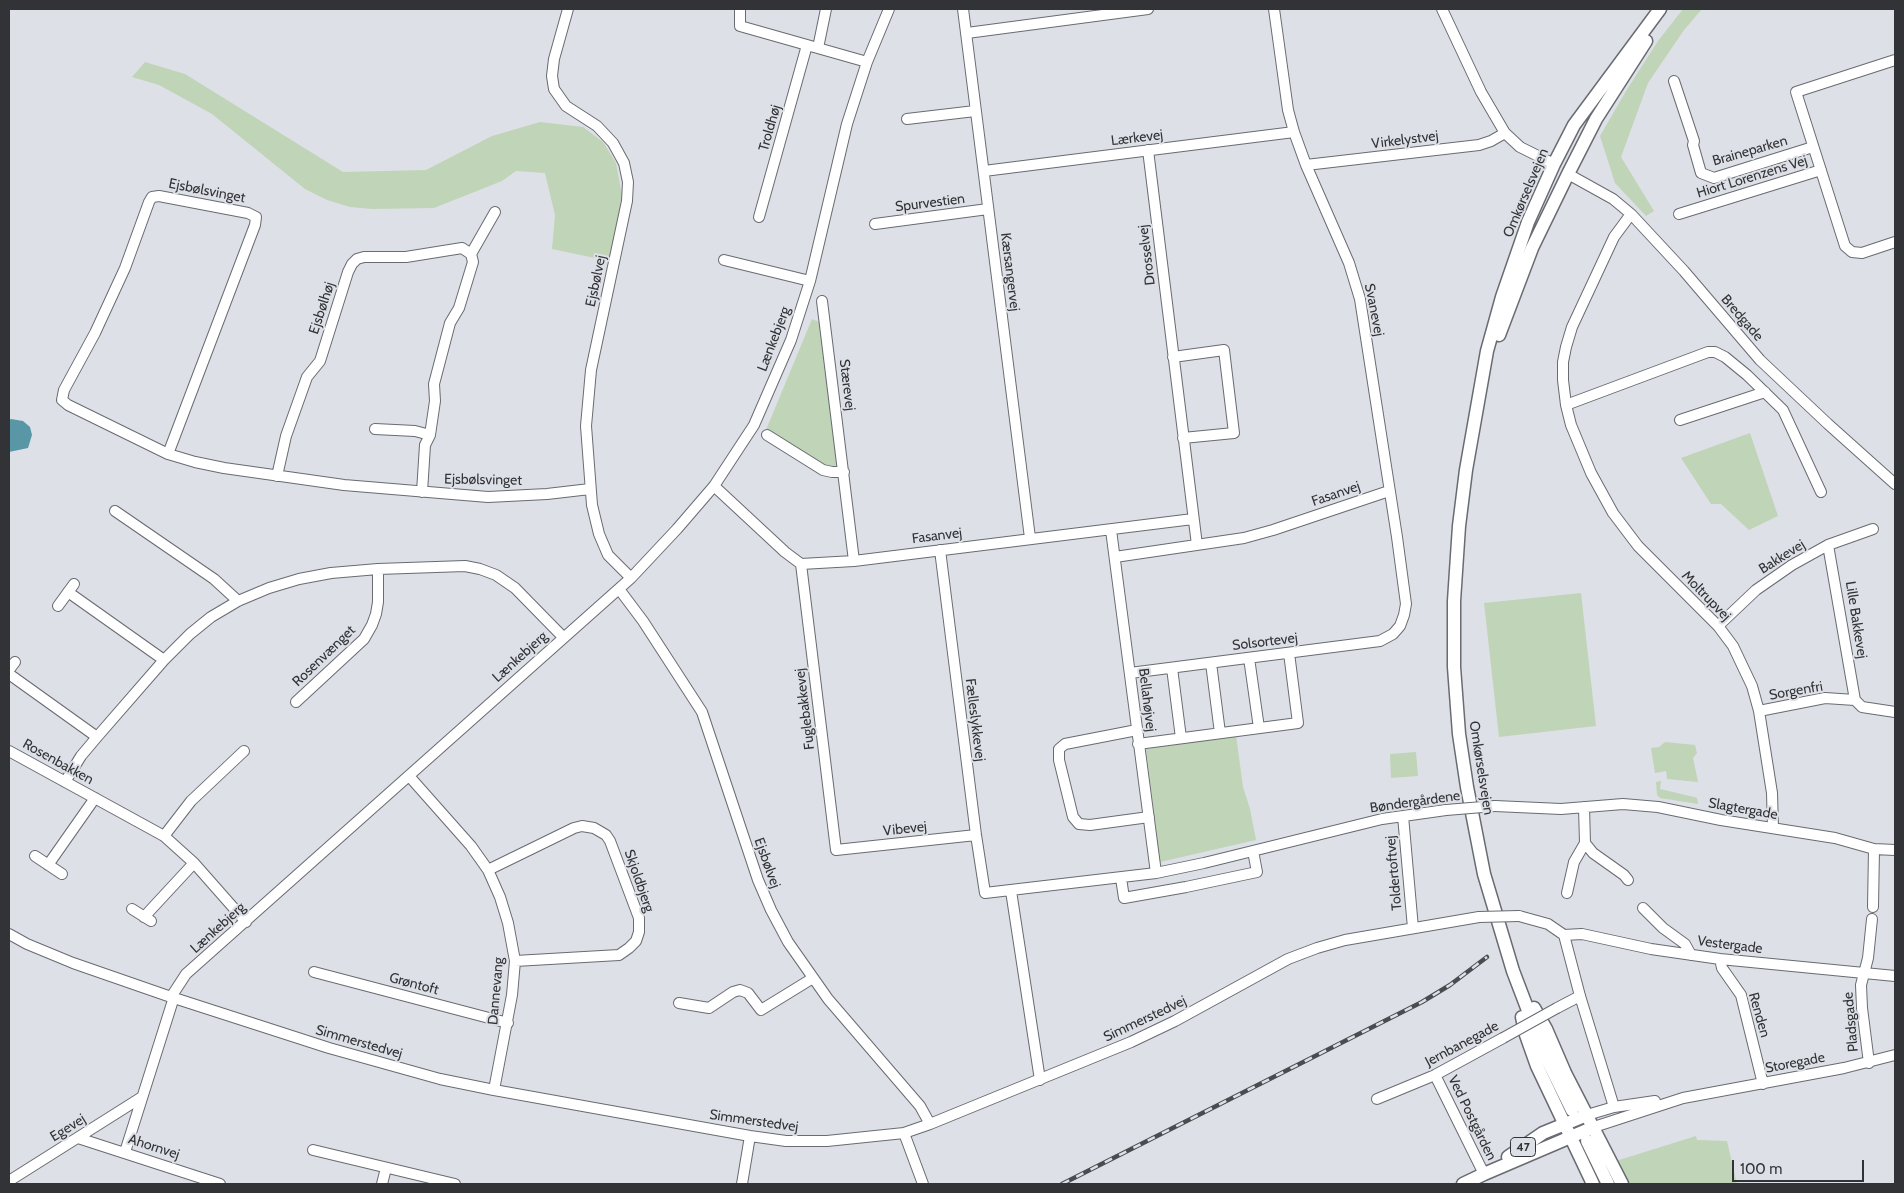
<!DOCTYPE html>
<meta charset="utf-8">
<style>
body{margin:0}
#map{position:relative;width:1904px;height:1193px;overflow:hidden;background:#dde0e7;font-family:Cabin,sans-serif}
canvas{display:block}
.frame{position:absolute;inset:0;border:10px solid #323336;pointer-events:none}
.scale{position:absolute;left:1732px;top:1160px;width:132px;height:22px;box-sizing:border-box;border:2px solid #323336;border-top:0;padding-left:6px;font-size:15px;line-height:18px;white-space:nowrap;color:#323336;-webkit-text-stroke:4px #dde0e7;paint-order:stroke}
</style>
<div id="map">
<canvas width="1904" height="1193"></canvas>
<div class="frame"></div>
<div class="scale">100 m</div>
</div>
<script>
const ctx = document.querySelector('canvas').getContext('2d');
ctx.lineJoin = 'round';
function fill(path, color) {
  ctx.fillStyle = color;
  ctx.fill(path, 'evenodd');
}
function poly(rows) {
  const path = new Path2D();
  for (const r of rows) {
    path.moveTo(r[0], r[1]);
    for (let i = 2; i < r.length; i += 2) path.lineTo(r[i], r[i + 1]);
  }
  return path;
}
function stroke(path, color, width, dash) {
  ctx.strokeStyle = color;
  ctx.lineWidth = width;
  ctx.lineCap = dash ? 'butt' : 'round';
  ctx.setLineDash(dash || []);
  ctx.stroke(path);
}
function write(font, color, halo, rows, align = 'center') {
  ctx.font = font + ' Cabin,sans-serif';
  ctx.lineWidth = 4;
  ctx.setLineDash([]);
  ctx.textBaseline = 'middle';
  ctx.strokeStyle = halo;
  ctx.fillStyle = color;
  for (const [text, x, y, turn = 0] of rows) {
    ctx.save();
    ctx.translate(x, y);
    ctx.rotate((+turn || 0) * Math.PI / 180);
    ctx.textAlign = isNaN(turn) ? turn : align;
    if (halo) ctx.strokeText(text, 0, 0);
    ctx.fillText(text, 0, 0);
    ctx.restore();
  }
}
fill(poly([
 [1683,9,1702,9,1684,30,1648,83,1621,157,1654,211,1646,216,1615,183,1600,136,1626,91,1658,41],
 [145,62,185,74,343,172,426,170,492,136,540,122,583,127,603,142,616,163,622,196,609,261,552,249,555,215,545,173,516,171,502,181,434,208,372,209,350,207,327,200,305,189,212,114,159,85,132,77],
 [812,319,821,323,839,464,834,466,824,466,766,430],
 [1750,433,1778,516,1749,530,1721,504,1711,504,1681,458],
 [1581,593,1596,726,1499,737,1484,603],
 [1236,735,1243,787,1250,809,1256,840,1160,862,1146,749],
 [1665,742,1695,745,1697,753,1693,758,1698,782,1667,779,1666,771,1655,773,1651,748,1659,747],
 [1416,752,1418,776,1391,778,1390,754],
 [1661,781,1660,789,1694,797,1697,798,1698,804,1660,798,1657,795,1656,782],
 [1696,1136,1697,1140,1727,1141,1737,1184,1628,1184,1616,1161]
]), '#c0d4b7');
fill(poly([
 [11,419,23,421,30,427,32,435,28,448,9,452,9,420]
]), '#5997a6');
const minor = poly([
 [568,9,554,59,552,76,554,89,566,106,597,126,613,143,624,163,628,182,627,201,591,370,586,426,592,505,599,534,608,555,631,578],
 [740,9,740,26,867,62],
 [963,9,1030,538],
 [1442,9,1481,92,1505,133,1520,147,1554,164],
 [967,33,1148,9],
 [818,48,826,9],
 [1895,60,1796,92,1845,246,1852,252,1862,253,1895,242],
 [1674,81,1694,141,1693,145,1701,173,1714,178,1813,147],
 [907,119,975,111],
 [1148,150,1197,545],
 [1306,165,1479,145,1491,141,1505,133],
 [984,171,1294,132],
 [1568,174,1613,199,1631,214,1684,271,1760,360,1828,424,1895,484],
 [1631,214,1614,237,1572,327,1566,347,1563,362,1563,380,1566,405,1571,425,1591,473,1613,513,1638,546,1718,626,1733,646,1742,665,1752,686,1759,711,1772,793,1773,828],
 [1679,214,1821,170],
 [759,217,807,45],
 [875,224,988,209],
 [471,254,495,212],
 [724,260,810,281],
 [822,301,854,561],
 [1173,357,1224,350,1234,433,1183,438],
 [1566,405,1708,352,1715,352,1725,357,1747,375,1783,410,1821,492],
 [1680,420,1765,392],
 [375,429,415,431,430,435],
 [767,435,823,470,832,472,844,472],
 [168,454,255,225,256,217,248,213,159,196,152,197,149,202,125,268,95,333,64,390,62,400,68,405,168,454,195,462,224,468,344,485,488,497,547,494,590,489],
 [277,476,286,436,307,377,320,361,348,272,352,264,357,259,364,257,406,257,462,248,471,254,473,262,459,308,450,323,434,384,435,401,430,435,425,445,422,492],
 [714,486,785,552,801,564,854,561,1193,519],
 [115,511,214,579,238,601],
 [1111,530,1156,873],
 [1828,545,1855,700],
 [940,550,976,835,985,893,1156,873,1204,863,1382,819,1446,810],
 [1115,557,1244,538,1273,530,1389,491],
 [801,564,836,850,976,835],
 [619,589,643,621,702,712,758,880,771,910,788,942,828,999,920,1106,930,1124],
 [68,592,164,660],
 [58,606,74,584],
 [1718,626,1756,590,1792,565,1828,545,1873,529],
 [1249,658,1259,728],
 [1211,663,1220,733],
 [1172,668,1181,738],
 [9,670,15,662],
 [1130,673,1380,641,1393,634,1400,626,1404,615,1406,604,1397,537,1360,299,1349,263,1306,165,1294,132,1288,110,1274,9],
 [9,674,97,737],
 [296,702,364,639,372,625,376,614,378,602,378,569],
 [1759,711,1825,698,1855,700,1862,707,1895,712],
 [1137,730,1065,744,1059,749,1059,760,1073,817,1079,824,1090,825,1149,817],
 [1138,744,1298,723,1289,653],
 [9,751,164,836,194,863,246,922],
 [409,776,471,846,488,870,500,897,508,923,515,961,512,995,494,1090],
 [65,782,81,756,97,737,164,660,190,634,211,617,238,601,269,588,299,579,331,573,378,569,465,566,480,569,496,575,515,588,563,637],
 [1495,806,1561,809,1623,804,1658,807,1721,820,1835,838,1874,849,1895,850],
 [1403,816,1413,928],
 [164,836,191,801,244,751],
 [1585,843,1593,853,1624,875,1628,880],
 [35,856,62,874],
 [48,865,95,798],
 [488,870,574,828,582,826,594,828,606,835,610,841,639,918,639,932,636,941,629,948,619,955,515,961],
 [1121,878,1124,898,1186,887,1257,872,1253,851],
 [1011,891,1040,1080],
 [1567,893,1574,862,1585,843,1584,807],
 [1873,907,1874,849],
 [1643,908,1663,928,1685,944,1691,955],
 [132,909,151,921],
 [1519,916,1548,924,1564,935,1580,996,1614,1107],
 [144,917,194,863],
 [9,934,27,944,73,963,171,997,329,1048,440,1079,494,1090,750,1136,786,1141,827,1141,904,1133,930,1124,1131,1042,1175,1021,1288,959,1317,948,1345,940,1479,917],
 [1564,935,1582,934,1651,949,1720,959,1895,976],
 [1720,959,1722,968,1741,995,1763,1084],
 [314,972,508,1023],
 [171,997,186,974,631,578,677,529,714,486,754,425,791,340,810,281,847,124,867,62,889,9],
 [679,1003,709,1008,733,992,740,990,748,993,761,1010,813,978],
 [1557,1008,1580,996],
 [1869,1063,1862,1008,1861,985,1868,958,1872,919],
 [1435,1075,1484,1174],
 [1377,1099,1435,1075,1503,1038],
 [1587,1115,1614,1107,1655,1101],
 [1594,1127,1683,1098,1844,1068,1895,1055],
 [904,1133,923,1184],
 [78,1138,220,1184],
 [313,1150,455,1184],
 [125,1152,174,997],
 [9,1181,142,1097],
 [382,1184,386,1168],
 [742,1184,750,1136]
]);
const major = poly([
 [1499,335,1532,248,1568,174,1596,119,1646,41],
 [1534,1008,1546,1029,1565,1073,1622,1184],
 [1522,1017,1526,1035,1537,1066,1593,1184],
 [1572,1110,1545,1055,1513,971,1484,874,1467,787,1459,734,1454,667,1454,601,1459,526,1466,470,1487,351,1502,297,1528,222,1554,164,1574,125,1660,9],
 [1587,1141,1608,1184],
 [1508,1157,1543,1133,1587,1115],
 [1463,1184,1484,1174,1594,1127]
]);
stroke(minor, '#686b71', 12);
stroke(major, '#686b71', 15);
stroke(minor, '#fff', 10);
stroke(major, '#fff', 12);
const rail = poly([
 [1062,1184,1422,1002,1450,985,1487,957]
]);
stroke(rail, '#4a4c4f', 4.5);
stroke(rail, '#dde0e7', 2.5, [8]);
const minorBridge = poly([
 [1446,810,1495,806],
 [1479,917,1519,916],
 [1503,1038,1557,1008]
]);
stroke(minorBridge, '#686b71', 12, []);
stroke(minorBridge, '#fff', 10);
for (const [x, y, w] of [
 [1523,1147,25]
]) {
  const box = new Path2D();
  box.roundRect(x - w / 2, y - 9.5, w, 19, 4);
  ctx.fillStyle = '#dde0e7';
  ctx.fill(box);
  stroke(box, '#323336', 1);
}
write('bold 12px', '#323336', null, [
 ["47",1523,1147]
]);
write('14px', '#323336', '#dde0e7', [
 ["Troldhøj",770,128,-74],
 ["Lærkevej",1137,138,-7],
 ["Virkelystvej",1405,140,-7],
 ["Braineparken",1750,151,-16],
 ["Hiort Lorenzens Vej",1752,177,-17],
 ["Ejsbølsvinget",207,191,11],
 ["Omkørselsvejen",1526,193,-67],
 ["Spurvestien",930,203,-7],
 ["Drosselvej",1147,255,-97],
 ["Kærsangervej",1010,272,83],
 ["Ejsbølvej",596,281,-78],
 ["Ejsbølhøj",322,308,-72],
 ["Svanevej",1374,310,79],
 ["Bredgade",1742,318,49],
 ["Lænkebjerg",774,339,-69],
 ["Stærevej",847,385,83],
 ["Ejsbølsvinget",483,480,1],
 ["Fasanvej",1336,494,-19],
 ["Fasanvej",937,536,-7],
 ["Bakkevej",1782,557,-32],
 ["Moltrupvej",1706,596,46],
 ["Lille Bakkevej",1856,620,81],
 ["Solsortevej",1265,642,-7],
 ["Rosenvænget",324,656,-44],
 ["Lænkebjerg",520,657,-42],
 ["Sorgenfri",1796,691,-10],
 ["Bellahøjvej",1147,700,83],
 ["Fuglebakkevej",805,709,-97],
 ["Fælleslykkevej",975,720,83],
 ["Rosenbakken",58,762,29],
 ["Omkørselsvejen",1481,768,81],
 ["Bøndergårdene",1415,802,-8],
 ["Slagtergade",1743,809,10],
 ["Vibevej",905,829,-6],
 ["Ejsbølvej",767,863,70],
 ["Toldertoftvej",1394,873,-95],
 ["Skjoldbjerg",639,881,71],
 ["Lænkebjerg",218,928,-42],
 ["Vestergade",1730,945,7],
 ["Grøntoft",414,984,15],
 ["Dannevang",496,991,-85],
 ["Renden",1759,1015,74],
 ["Simmerstedvej",1145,1019,-25],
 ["Pladsgade",1851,1022,-95],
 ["Simmerstedvej",359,1042,16],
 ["Jernbanegade",1462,1044,-28],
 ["Storegade",1795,1063,-11],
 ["Ved Postgården",1472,1118,64],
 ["Simmerstedvej",754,1121,8],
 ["Egevej",68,1128,-32],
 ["Ahornvej",154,1147,18]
]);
</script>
